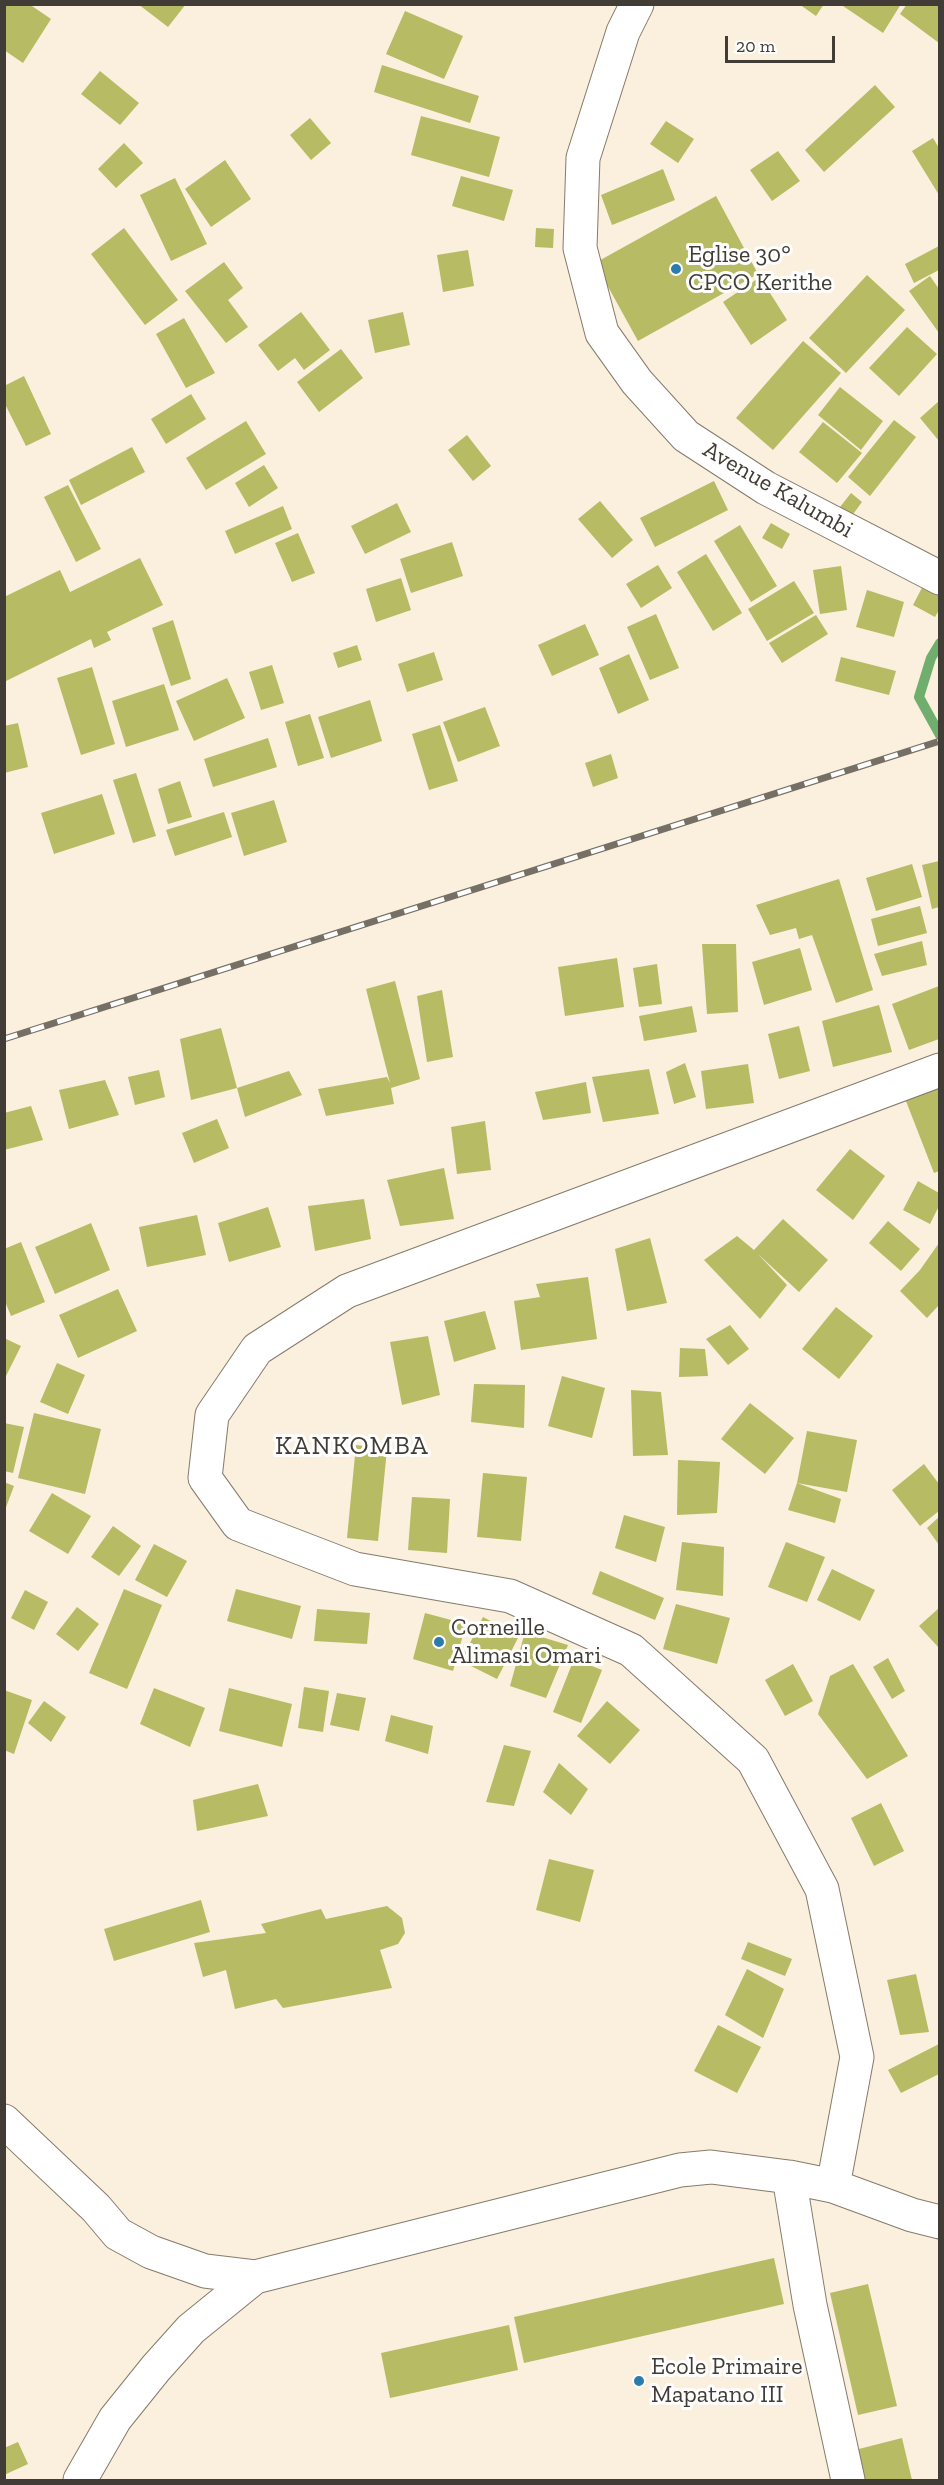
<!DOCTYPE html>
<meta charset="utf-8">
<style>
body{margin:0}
#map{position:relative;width:944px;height:2485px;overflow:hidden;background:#fbefdd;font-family:"Zilla Slab",serif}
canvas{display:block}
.frame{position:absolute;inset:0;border:6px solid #413c35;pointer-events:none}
.scale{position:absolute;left:725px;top:36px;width:110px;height:27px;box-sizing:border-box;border:3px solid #413c35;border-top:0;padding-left:8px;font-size:18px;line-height:21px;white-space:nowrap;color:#413c35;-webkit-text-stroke:4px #fefefe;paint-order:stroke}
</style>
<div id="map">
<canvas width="944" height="2485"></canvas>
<div class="frame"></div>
<div class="scale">20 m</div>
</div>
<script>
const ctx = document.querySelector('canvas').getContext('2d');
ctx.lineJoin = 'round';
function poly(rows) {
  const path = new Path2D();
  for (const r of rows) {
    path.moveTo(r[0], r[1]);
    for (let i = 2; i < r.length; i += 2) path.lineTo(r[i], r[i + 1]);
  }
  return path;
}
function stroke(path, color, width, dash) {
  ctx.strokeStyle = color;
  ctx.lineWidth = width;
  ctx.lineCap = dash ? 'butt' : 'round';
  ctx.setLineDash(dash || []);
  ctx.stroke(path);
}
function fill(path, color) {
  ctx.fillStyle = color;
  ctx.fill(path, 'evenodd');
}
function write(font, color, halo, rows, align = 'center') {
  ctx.font = font + ' "Zilla Slab",serif';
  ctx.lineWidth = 6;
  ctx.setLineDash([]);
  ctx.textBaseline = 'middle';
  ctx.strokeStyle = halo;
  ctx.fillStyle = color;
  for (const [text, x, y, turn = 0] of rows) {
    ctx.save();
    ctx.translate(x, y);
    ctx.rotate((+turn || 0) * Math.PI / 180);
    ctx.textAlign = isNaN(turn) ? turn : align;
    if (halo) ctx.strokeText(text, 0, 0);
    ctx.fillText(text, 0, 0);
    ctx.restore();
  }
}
stroke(poly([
 [940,643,931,658,919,697,940,735]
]), '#70ae6e', 10);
fill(poly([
 [4,4,29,4,51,19,23,63,4,50],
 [138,4,186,4,168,27],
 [799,4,824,4,816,16],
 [840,4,901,4,883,33],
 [907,4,939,4,939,43,900,14],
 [405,11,463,36,444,79,386,54],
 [382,65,479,96,470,123,374,92],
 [100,71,139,103,120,125,81,94],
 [875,85,895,107,824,172,805,150],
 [421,116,500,137,489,177,411,155],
 [310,118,331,143,311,160,290,135],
 [666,121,694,139,678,163,650,144],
 [933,138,939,148,939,195,912,151],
 [124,143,143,163,116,188,98,169],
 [778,151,800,181,772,201,750,170],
 [225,160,251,199,211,227,185,189],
 [663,169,675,200,612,225,601,195],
 [461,176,513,190,504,221,452,206],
 [175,178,207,244,171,261,140,195],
 [716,196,758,274,638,341,595,263],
 [124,228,178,300,145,325,91,254],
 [536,228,554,229,553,248,535,247],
 [939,246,939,270,914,283,905,264],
 [468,250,474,286,443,292,437,255],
 [224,262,243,288,228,300,248,327,226,343,185,291],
 [867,275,905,310,846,373,809,338],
 [930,276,939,289,939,333,909,291],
 [760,277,787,320,751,345,723,302],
 [301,312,330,350,304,370,295,358,278,371,258,345],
 [403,312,410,345,375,353,368,320],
 [184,318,215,373,186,388,156,334],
 [907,327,937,354,899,396,869,368],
 [803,341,841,373,773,450,736,418],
 [341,349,363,378,319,412,297,382],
 [24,376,51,434,26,446,4,402,4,386],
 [840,387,883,421,861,450,818,415],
 [191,394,206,419,166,444,151,419],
 [939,401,939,441,920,418],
 [894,420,916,437,870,496,848,477],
 [246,421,266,454,206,490,186,458],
 [823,422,862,453,837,483,799,452],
 [467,435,491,466,473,481,448,450],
 [132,447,145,472,81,505,69,480],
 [264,465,278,488,249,507,235,483],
 [714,481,728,510,655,547,640,518],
 [68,485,101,549,76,562,44,497],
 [851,493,862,502,851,517,840,507],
 [600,501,633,540,612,558,578,519],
 [397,503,411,532,365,554,351,526],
 [283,506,292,529,235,554,225,531],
 [771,523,790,534,782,549,762,538],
 [740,525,777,586,751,602,714,541],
 [298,533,315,573,292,582,275,543],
 [452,542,463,576,411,593,400,559],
 [706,554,742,613,713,631,677,572],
 [140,558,163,605,107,632,111,640,94,648,91,639,4,682,4,597,60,570,70,592],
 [658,565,672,588,641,608,626,584],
 [841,566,847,610,820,614,813,570],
 [401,578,411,610,376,622,366,589],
 [794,581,814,613,767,641,748,609],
 [925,582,939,590,939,610,935,617,913,605],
 [867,590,904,602,894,637,856,627],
 [656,614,679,668,650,680,627,627],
 [816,615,828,634,782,663,769,643],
 [173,620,191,679,171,686,152,628],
 [585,624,599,655,552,676,538,645],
 [357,645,362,660,338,668,333,653],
 [434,652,443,680,407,692,398,664],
 [629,654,649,700,618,714,599,668],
 [841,657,896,671,889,695,835,681],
 [272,665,284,703,261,710,249,672],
 [92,667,115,744,81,755,57,678],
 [227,678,245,718,194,741,176,701],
 [164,684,179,730,126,747,112,701],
 [370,700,382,741,331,758,318,717],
 [485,707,500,746,458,762,443,722],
 [310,714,324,758,298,766,285,722],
 [18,723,28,767,4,773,4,726],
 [440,725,458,781,429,790,412,734],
 [268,738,277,767,213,787,204,759],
 [611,754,618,778,593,787,585,763],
 [136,773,156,836,133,843,113,780],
 [180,781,192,817,168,824,158,789],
 [102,794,115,834,54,854,41,813],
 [274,800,287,842,244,856,231,813],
 [224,812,232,837,175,856,166,830],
 [939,861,939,907,932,909,922,865],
 [912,864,922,897,876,911,866,878],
 [839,879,873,990,836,1003,812,935,799,939,796,928,770,935,756,905],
 [920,906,927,933,878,946,871,919],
 [922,941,927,965,882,976,874,954],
 [702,944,736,944,738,1012,707,1014],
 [800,948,812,990,764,1005,752,962],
 [617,958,624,1007,565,1016,558,967],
 [657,964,662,1004,639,1007,633,968],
 [395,981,420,1079,391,1088,394,1104,326,1116,318,1089,387,1077,390,1083,366,989],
 [939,986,939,1039,909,1050,892,1004],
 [442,990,453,1057,427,1062,417,996],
 [879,1005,892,1052,833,1067,822,1021],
 [692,1006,697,1032,644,1041,639,1016],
 [799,1026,810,1071,779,1079,768,1034],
 [221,1028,237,1088,191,1100,180,1039],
 [685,1063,696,1097,674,1104,666,1072],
 [748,1064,754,1103,706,1109,701,1071],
 [649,1069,659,1114,603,1122,592,1077],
 [159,1070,165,1097,135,1105,128,1077],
 [289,1071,302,1095,245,1117,237,1088],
 [105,1080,119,1115,69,1129,59,1090],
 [586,1082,591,1113,543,1120,535,1092],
 [939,1082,939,1171,934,1173,904,1096],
 [31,1106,43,1140,4,1150,4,1113],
 [217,1119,229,1148,194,1163,182,1133],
 [485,1121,491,1170,457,1174,451,1127],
 [850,1149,885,1176,853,1220,816,1190],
 [444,1168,454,1219,400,1226,387,1180],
 [918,1181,939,1193,939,1206,930,1224,903,1210],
 [364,1199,371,1239,315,1251,308,1206],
 [268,1207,281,1247,229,1262,218,1223],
 [197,1215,206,1255,147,1267,139,1227],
 [783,1219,828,1260,799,1292,758,1254,787,1285,760,1319,704,1260,737,1236,754,1250],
 [888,1221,920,1249,901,1271,869,1243],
 [91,1223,110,1270,55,1294,35,1247],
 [650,1238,667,1303,627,1311,615,1249],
 [21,1242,45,1302,11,1316,4,1299,4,1249],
 [939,1243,939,1305,927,1318,900,1291,920,1270],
 [588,1277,597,1339,521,1350,514,1301,540,1297,536,1284],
 [118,1289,137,1331,78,1358,59,1315],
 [836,1307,873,1336,839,1379,802,1349],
 [485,1311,496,1349,454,1362,444,1321],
 [730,1325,749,1349,728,1365,706,1339],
 [428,1336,440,1395,402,1405,390,1342],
 [4,1338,21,1346,4,1380],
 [680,1348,705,1349,708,1376,679,1377],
 [57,1363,85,1375,68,1414,40,1402],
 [562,1376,605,1388,592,1438,548,1426],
 [474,1384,525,1385,524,1428,471,1422],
 [631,1390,661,1392,668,1455,633,1456],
 [750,1403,794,1438,765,1474,721,1439],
 [34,1413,101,1429,85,1494,18,1478],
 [4,1423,24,1427,13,1473,4,1471],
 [807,1431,857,1440,847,1492,797,1483,841,1499,835,1523,788,1510,797,1483],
 [356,1445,387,1449,378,1541,347,1538],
 [678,1460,720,1462,717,1513,677,1515],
 [924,1464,939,1484,939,1511,920,1526,892,1490],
 [483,1473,527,1477,521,1541,477,1537],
 [4,1482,14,1486,5,1510,4,1510],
 [52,1493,91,1516,68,1554,29,1531],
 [412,1497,450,1499,447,1553,408,1550],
 [624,1515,665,1527,656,1562,615,1548],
 [939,1517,939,1545,927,1528],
 [113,1526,141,1546,119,1576,91,1557],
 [682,1542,724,1547,723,1596,676,1590],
 [786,1542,825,1557,807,1602,768,1587],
 [154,1544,187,1561,167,1597,135,1580],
 [832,1569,875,1590,860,1621,817,1600],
 [600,1571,664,1598,655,1620,592,1594],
 [124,1589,162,1605,127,1689,89,1673],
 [236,1589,301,1606,292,1639,227,1621],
 [25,1590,48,1602,34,1630,11,1618],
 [676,1604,730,1618,717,1664,663,1649],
 [77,1607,99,1624,78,1651,56,1634],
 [939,1608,939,1648,919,1626],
 [317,1609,370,1613,367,1644,314,1641],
 [425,1613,466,1624,453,1671,413,1659],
 [483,1617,519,1636,497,1679,461,1661],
 [525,1632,568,1645,546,1698,510,1686],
 [888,1658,905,1691,892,1699,873,1667],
 [574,1659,602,1670,581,1723,553,1712],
 [793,1664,813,1701,785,1716,765,1680],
 [853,1664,908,1756,867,1779,818,1714,830,1676],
 [304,1687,329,1691,323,1732,298,1728],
 [154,1688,205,1708,190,1747,140,1724],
 [229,1688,292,1704,282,1747,219,1731],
 [4,1690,32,1700,14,1754,4,1750],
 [337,1693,366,1698,359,1731,330,1725],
 [44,1701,66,1717,51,1742,28,1723],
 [607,1701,640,1730,610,1764,577,1736],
 [391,1715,433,1726,428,1754,385,1741],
 [504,1745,531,1751,514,1806,486,1802],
 [559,1763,588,1789,571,1815,543,1792],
 [258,1784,268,1816,197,1831,193,1800],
 [881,1803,904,1851,874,1866,851,1818],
 [549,1859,594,1870,580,1922,536,1910],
 [201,1900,210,1932,114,1961,104,1929],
 [387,1906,402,1918,405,1933,398,1944,380,1950,392,1988,283,2008,276,1999,235,2009,226,1970,203,1977,194,1943,266,1933,261,1924,321,1909,326,1919],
 [748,1942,792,1959,785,1976,741,1959],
 [747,1969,784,1989,763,2038,725,2015],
 [916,1974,929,2032,900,2035,887,1980],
 [718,2025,761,2047,737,2093,694,2071],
 [939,2044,939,2074,901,2093,888,2070],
 [774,2258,784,2304,524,2363,514,2317],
 [868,2284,897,2406,858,2415,830,2293],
 [509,2325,518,2370,390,2398,381,2353],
 [902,2438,912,2480,862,2480,855,2450],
 [18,2442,28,2464,4,2475,4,2448]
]), '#b7bb63');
const minor = poly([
 [637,4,623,32,583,158,580,248,602,333,637,382,686,436,766,488,940,578],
 [4,2121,96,2208,118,2234,151,2252,205,2271,255,2277,680,2170,711,2167,789,2177,833,2186,912,2215,940,2222],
 [789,2177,810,2305,848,2480],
 [833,2186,857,2057,822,1889,753,1760,631,1650,510,1596,355,1569,238,1524,205,1478,212,1415,257,1349,347,1291,940,1070],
 [80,2480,115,2419,156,2368,191,2329,255,2277]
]);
stroke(minor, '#857b6b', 35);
stroke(minor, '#fff', 33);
const rail = poly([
 [4,1039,940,741]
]);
stroke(rail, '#766f65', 7);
stroke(rail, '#fefefe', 4.5, [14]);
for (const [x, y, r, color] of [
 [676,269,6,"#2b7cad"],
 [439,1642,6,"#2b7cad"],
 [639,2381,6,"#2b7cad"]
]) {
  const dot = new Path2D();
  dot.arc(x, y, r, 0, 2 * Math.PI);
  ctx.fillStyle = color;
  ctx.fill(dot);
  stroke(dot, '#fefefe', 2);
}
write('24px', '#413c35', '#fefefe', [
 ["Eglise 30°",688,255],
 ["CPCO Kerithe",688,283],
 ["Corneille",451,1628],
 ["Alimasi Omari",451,1656],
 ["Ecole Primaire",651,2367],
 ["Mapatano III",651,2395]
], 'left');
write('24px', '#413c35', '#fefefe', [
 ["Avenue Kalumbi",778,490,30]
]);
ctx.letterSpacing = '1.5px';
write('26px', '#413c35', '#fefefe', [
 ["KANKOMBA",352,1447]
]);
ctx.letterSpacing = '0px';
</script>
